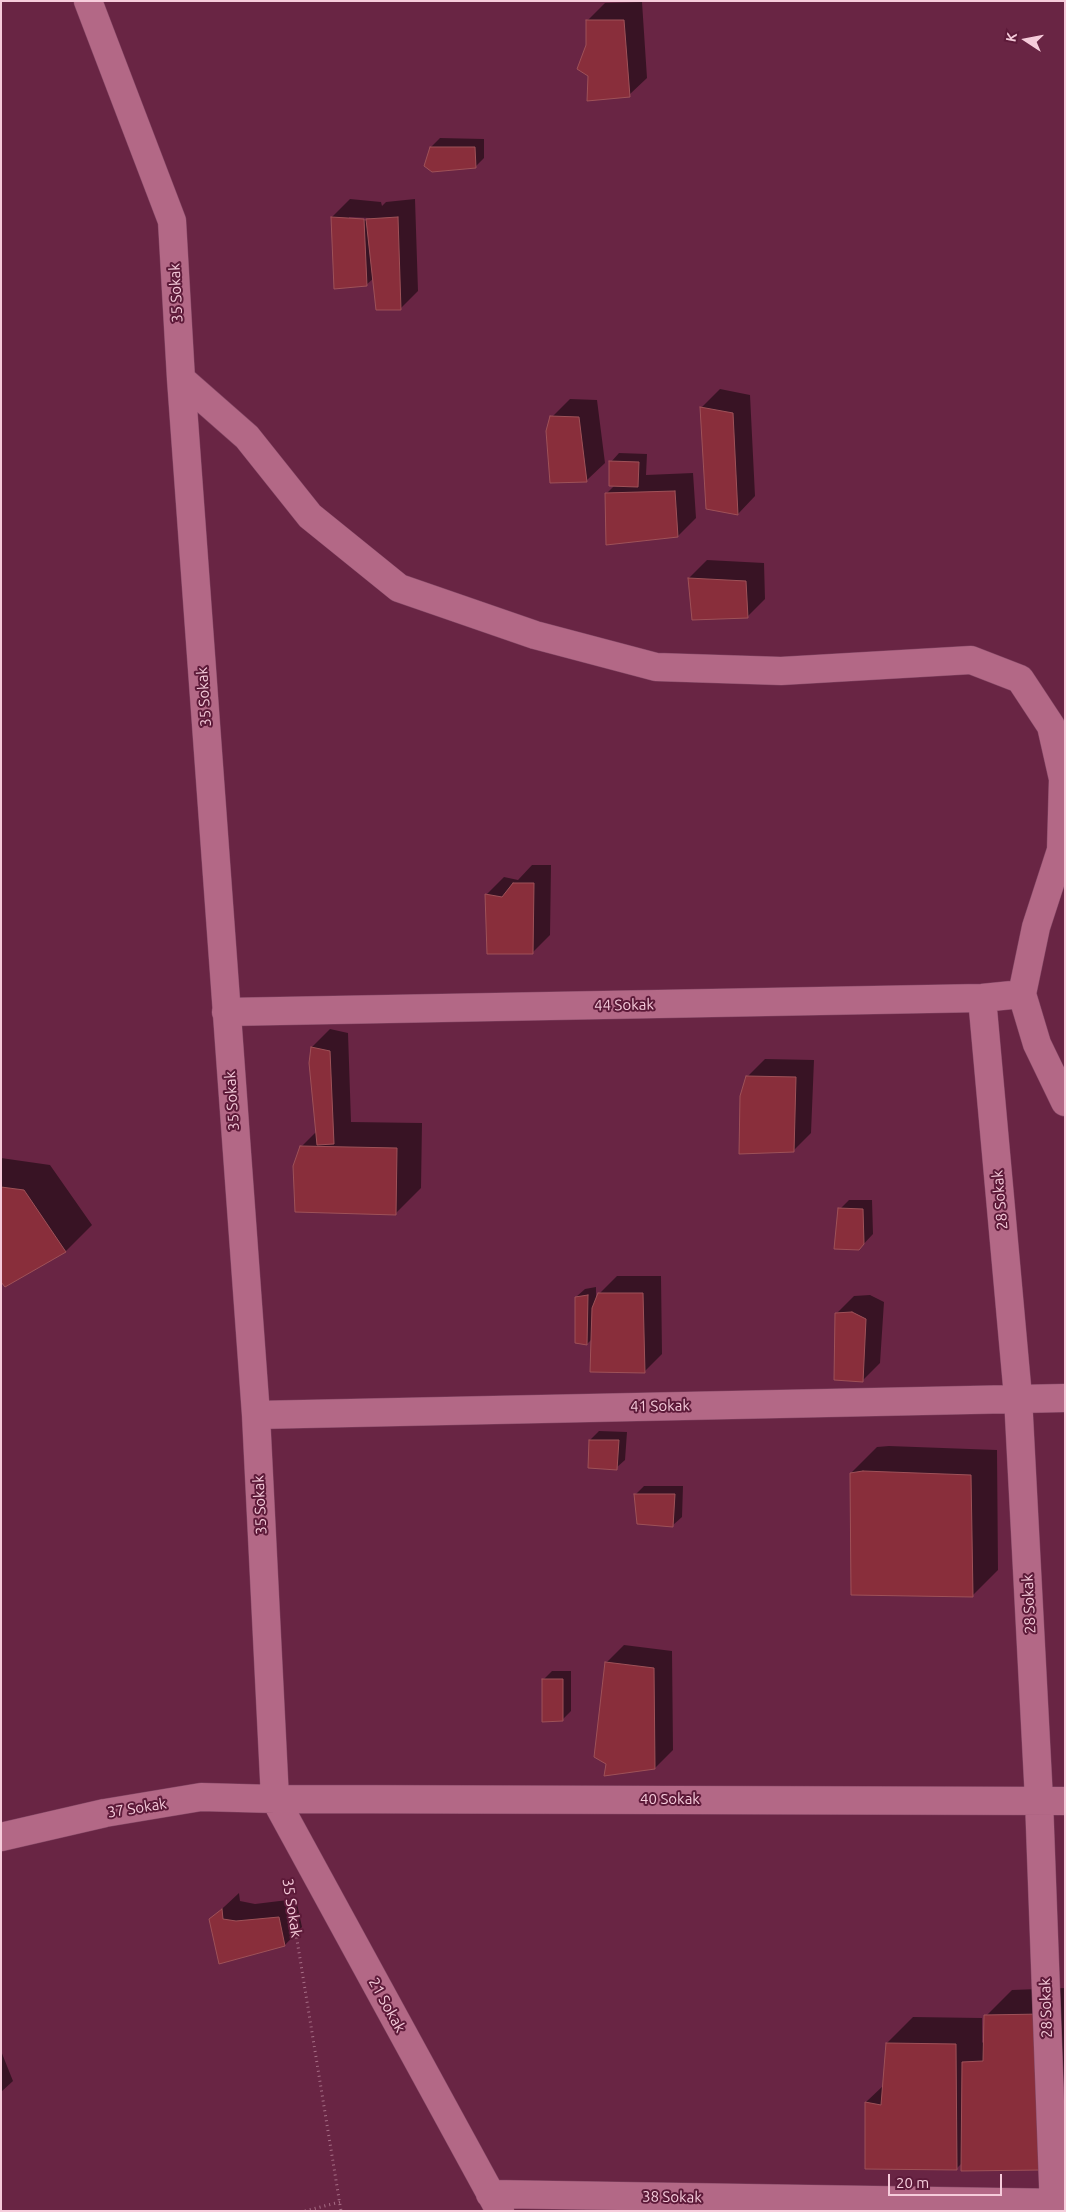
<!DOCTYPE html>
<style>
body{margin:0}
#map{position:relative;width:1066px;height:2212px;overflow:hidden;background:#692544;font-family:Ubuntu,sans-serif}
canvas{display:block}
.frame{position:absolute;inset:0;border:2px solid #f6ccdb;pointer-events:none}
.north{position:absolute;left:1001px;top:15px;width:50px;height:50px;-webkit-text-stroke:4px #5d1a39;paint-order:stroke;rotate:281deg;font-size:14px;font-weight:700;line-height:20px;text-align:center;color:#f6ccdb}
.north::after{content:'';display:block;margin:auto;width:18px;height:22px;background:#f6ccdb;clip-path:polygon(50% 0,100% 100%,50% 72%,0 100%)}
.scale{position:absolute;left:888px;top:2174px;width:114px;height:22px;box-sizing:border-box;border:2px solid #f6ccdb;border-top:0;padding-left:6px;font-size:15px;line-height:18px;white-space:nowrap;color:#f6ccdb;-webkit-text-stroke:4px #5d1a39;paint-order:stroke}
</style>
<div id="map">
<canvas width="1066" height="2212"></canvas>
<div class="frame"></div>
<div class="north">K</div>
<div class="scale">20 m</div>
</div>
<script>
const ctx = document.querySelector('canvas').getContext('2d');
ctx.lineJoin = 'round';
function fill(path, color) {
  ctx.fillStyle = color;
  ctx.fill(path, 'evenodd');
}
function poly(rows) {
  const path = new Path2D();
  for (const r of rows) {
    path.moveTo(r[0], r[1]);
    for (let i = 2; i < r.length; i += 2) path.lineTo(r[i], r[i + 1]);
  }
  return path;
}
function stroke(path, color, width, dash) {
  ctx.strokeStyle = color;
  ctx.lineWidth = width;
  ctx.lineCap = dash ? 'butt' : 'round';
  ctx.setLineDash(dash || []);
  ctx.stroke(path);
}
function write(font, color, halo, rows, align = 'center') {
  ctx.font = font + ' Ubuntu,sans-serif';
  ctx.lineWidth = 4;
  ctx.setLineDash([]);
  ctx.textBaseline = 'middle';
  ctx.strokeStyle = halo;
  ctx.fillStyle = color;
  for (const [text, x, y, turn = 0] of rows) {
    ctx.save();
    ctx.translate(x, y);
    ctx.rotate((+turn || 0) * Math.PI / 180);
    ctx.textAlign = isNaN(turn) ? turn : align;
    if (halo) ctx.strokeText(text, 0, 0);
    ctx.fillText(text, 0, 0);
    ctx.restore();
  }
}
fill(poly([
 [642,2,647,78,629,95,590,75,587,21,605,3],
 [440,138,484,139,484,158,475,167,431,147],
 [350,199,381,202,382,206,386,202,415,199,418,291,400,309,374,278,366,285,332,217],
 [349,217,370,218,370,221,349,219],
 [720,389,750,395,755,496,738,514,707,508,702,407],
 [570,399,597,400,605,463,587,480,552,417],
 [619,453,647,454,646,475,693,473,696,518,678,536,606,494,615,485,611,462],
 [707,560,764,563,765,599,747,617,689,578],
 [532,865,551,865,550,935,532,953,486,895,504,877,518,880],
 [330,1029,348,1033,351,1122,422,1123,421,1188,395,1214,301,1147,317,1131,312,1047],
 [765,1059,814,1060,811,1133,793,1151,747,1077],
 [1,1158,50,1165,92,1225,66,1251,5,1286,1,1280],
 [849,1200,872,1200,873,1234,859,1249,840,1209],
 [617,1276,661,1276,662,1354,644,1372,593,1338,587,1344,576,1297,585,1289,596,1287,596,1301,599,1294],
 [870,1295,884,1302,880,1363,862,1381,836,1314,854,1296],
 [599,1431,627,1432,625,1460,616,1468,590,1440],
 [889,1446,997,1450,998,1570,972,1596,851,1473,877,1447],
 [644,1486,683,1486,682,1517,673,1525,635,1495],
 [624,1645,672,1651,673,1750,655,1768,608,1763,606,1663],
 [552,1671,571,1671,571,1711,562,1720,543,1680],
 [239,1893,240,1901,255,1904,296,1899,302,1927,285,1945,210,1920],
 [1065,1988,1065,2145,962,2163,956,2169,866,2102,884,2085,887,2043,913,2017,982,2018,982,2043,985,2040,986,2016,1012,1990],
 [1,2051,13,2081,1,2092]
]), '#0007');
const building = poly([
 [586,20,624,20,630,97,587,101,588,76,577,69,586,45,586,20],
 [430,147,475,147,476,168,432,172,424,166,430,147],
 [331,217,364,219,367,286,334,289,331,217],
 [398,217,401,310,376,310,366,219,398,217],
 [700,407,733,413,738,515,706,509,700,407],
 [550,416,579,417,587,482,550,483,546,431,550,416],
 [609,461,639,462,638,487,609,486,609,461],
 [675,491,678,537,606,545,605,493,675,491],
 [688,578,746,581,748,618,692,620,688,578],
 [513,883,534,883,533,954,487,954,485,894,502,897,513,883],
 [311,1047,330,1051,334,1144,317,1145,309,1063,311,1047],
 [746,1076,796,1077,794,1152,739,1154,740,1096,746,1076],
 [300,1146,397,1148,396,1215,295,1212,293,1166,300,1146],
 [1,1187,24,1190,66,1252,5,1287,1,1282,1,1187],
 [838,1208,863,1209,864,1244,859,1250,834,1249,838,1208],
 [598,1293,643,1293,645,1373,590,1372,592,1308,598,1293],
 [588,1295,587,1345,575,1343,575,1297,588,1295],
 [852,1312,866,1319,863,1382,834,1380,835,1313,852,1312],
 [589,1440,619,1440,617,1470,588,1468,589,1440],
 [863,1471,971,1475,973,1597,851,1595,850,1473,863,1471],
 [634,1494,675,1494,673,1527,637,1524,634,1494],
 [605,1662,654,1668,655,1769,604,1776,606,1764,594,1757,605,1662],
 [542,1679,563,1679,563,1721,542,1722,542,1679],
 [222,1909,223,1919,236,1921,279,1917,285,1946,219,1964,209,1919,222,1909],
 [1043,2014,1042,2170,961,2171,962,2062,983,2061,984,2015,1043,2014],
 [886,2043,956,2044,957,2170,865,2169,865,2102,881,2105,886,2043]
]);
fill(building, '#892e3b');
stroke(building, '#9e5158', 1);
const minor = poly([
 [88,1,172,221,181,379,256,1415,275,1799,500,2211],
 [181,379,247,437,310,516,399,588,535,635,656,667,781,671,971,660,1020,679,1051,726,1063,779,1061,850,1036,927,1022,994,1037,1044,1065,1102],
 [982,998,1018,1397,1039,1800,1054,2211],
 [226,1012,982,998,1022,994],
 [256,1415,1065,1398],
 [1,1837,105,1813,201,1797,275,1799,1065,1801],
 [490,2194,1065,2203]
]);
stroke(minor, '#824663', 29);
stroke(poly([
 [291,1903,341,2211],
 [305,2211,340,2202]
]), '#a76e86', 3, [1, 4]);
stroke(minor, '#b36886', 28);
write('15px', '#f6ccdb', '#5d1a39', [
 ["35 Sokak",176,293,-93],
 ["35 Sokak",204,697,-94],
 ["44 Sokak",624,1005,-1],
 ["35 Sokak",232,1101,-94],
 ["28 Sokak",1000,1200,-95],
 ["41 Sokak",660,1406,-1],
 ["35 Sokak",260,1505,-93],
 ["28 Sokak",1029,1604,-93],
 ["40 Sokak",670,1799],
 ["37 Sokak",137,1808,-9],
 ["35 Sokak",292,1908,81],
 ["21 Sokak",387,2005,61],
 ["28 Sokak",1046,2008,-92],
 ["38 Sokak",672,2197,1]
]);
</script>
